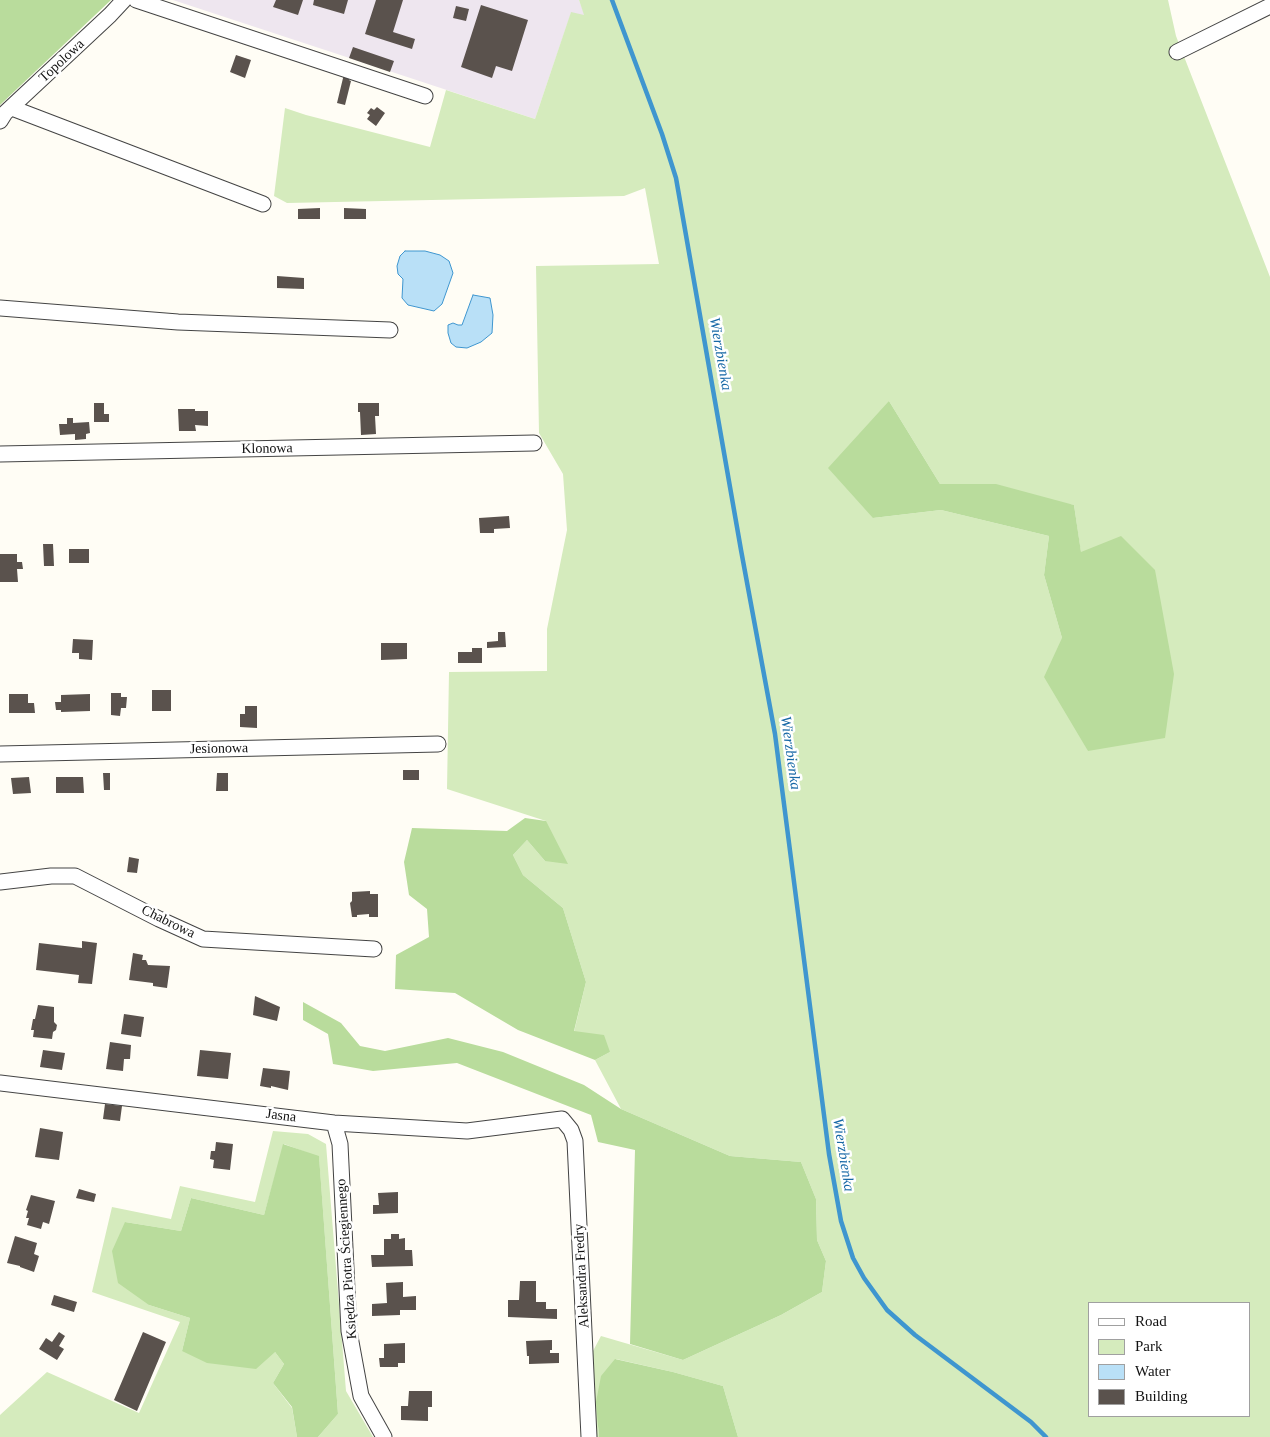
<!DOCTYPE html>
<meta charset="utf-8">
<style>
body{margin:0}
#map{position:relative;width:1270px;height:1437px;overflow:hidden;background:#fffdf5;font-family:Georgia,serif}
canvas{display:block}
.legend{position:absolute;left:1088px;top:1302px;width:162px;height:115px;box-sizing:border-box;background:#fff;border:1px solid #a0a0a0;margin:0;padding:6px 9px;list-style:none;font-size:15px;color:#111}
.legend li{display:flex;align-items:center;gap:10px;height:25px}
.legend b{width:25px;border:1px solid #a0a0a0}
</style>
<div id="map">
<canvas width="1270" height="1437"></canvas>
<ul class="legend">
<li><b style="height:6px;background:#fff"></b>Road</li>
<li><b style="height:14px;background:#d5ebbd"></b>Park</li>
<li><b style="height:14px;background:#b9e0f7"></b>Water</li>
<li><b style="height:14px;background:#5a524d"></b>Building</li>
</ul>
</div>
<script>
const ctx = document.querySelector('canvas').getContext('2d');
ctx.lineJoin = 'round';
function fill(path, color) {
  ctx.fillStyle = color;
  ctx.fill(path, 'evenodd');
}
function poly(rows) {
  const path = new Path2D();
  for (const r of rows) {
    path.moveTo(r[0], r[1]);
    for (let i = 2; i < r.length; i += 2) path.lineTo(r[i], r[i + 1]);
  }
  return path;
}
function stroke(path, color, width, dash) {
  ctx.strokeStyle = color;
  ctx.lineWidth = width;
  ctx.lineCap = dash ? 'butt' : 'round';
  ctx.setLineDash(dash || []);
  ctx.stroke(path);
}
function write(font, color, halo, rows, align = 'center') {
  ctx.font = font + ' Georgia,serif';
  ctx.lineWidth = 5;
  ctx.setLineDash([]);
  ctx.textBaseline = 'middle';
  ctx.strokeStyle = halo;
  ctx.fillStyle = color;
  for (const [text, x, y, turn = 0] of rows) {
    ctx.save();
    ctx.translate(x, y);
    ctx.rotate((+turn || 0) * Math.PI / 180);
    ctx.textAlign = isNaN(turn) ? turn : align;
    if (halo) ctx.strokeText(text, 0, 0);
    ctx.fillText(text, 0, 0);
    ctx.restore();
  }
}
fill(poly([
 [173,0,579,0,585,16,571,13,535,119]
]), '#eee6ef');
fill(poly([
 [579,0,1168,0,1176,36,1270,277,1270,1437,738,1437,723,1386,673,1372,616,1359,598,1428,599,1437,591,1437,586,1364,601,1336,683,1360,781,1315,822,1292,826,1261,817,1240,816,1199,801,1162,730,1156,621,1109,595,1060,610,1052,574,1032,586,982,563,908,523,875,513,855,527,840,545,861,546,821,447,789,449,672,547,671,547,629,567,530,563,474,539,433,536,266,659,264,645,188,624,196,287,203,274,196,285,108,306,115,430,147,446,90,535,119,571,12,584,15],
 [889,401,940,484,1074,505,1081,553,1088,751,1062,638,1044,575,1049,536,941,510,873,518],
 [1089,1303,1249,1303,1249,1416,1089,1416],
 [273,1131,308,1134,326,1144,346,1391,373,1437,318,1437,338,1414,319,1157,284,1144,264,1215,191,1198,181,1231,125,1222,149,1305,190,1318,182,1351,275,1352,284,1364,273,1383,292,1408,297,1437,0,1437,0,1415,47,1372,139,1413,180,1322,92,1292,112,1207,171,1219,180,1186,255,1202]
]), '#d5ebbd');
fill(poly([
 [0,0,111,0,0,105],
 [889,401,940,484,996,484,1074,505,1081,552,1121,536,1155,570,1174,674,1165,738,1088,751,1044,677,1062,638,1044,575,1049,536,941,510,873,518,828,468],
 [525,818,546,821,568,864,545,861,527,840,513,855,523,875,563,908,586,982,574,1031,604,1035,610,1052,595,1060,518,1030,455,993,395,989,396,955,429,937,427,909,409,895,404,862,412,828,507,831],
 [303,1002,341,1023,360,1046,385,1051,448,1038,503,1052,584,1085,621,1109,730,1156,801,1162,816,1199,817,1240,826,1261,822,1292,781,1315,683,1360,630,1344,635,1150,598,1142,591,1115,457,1063,373,1071,333,1064,328,1034,303,1020],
 [283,1144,319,1156,338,1414,318,1437,297,1437,292,1407,273,1383,284,1364,275,1352,256,1369,207,1363,182,1351,190,1318,149,1305,118,1283,112,1251,125,1222,181,1231,191,1198,264,1215],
 [615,1359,673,1372,723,1386,738,1437,599,1437,596,1402,601,1376]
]), '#b9dc9c');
const water = poly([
 [405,251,425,251,440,255,449,261,453,273,442,304,434,311,408,305,402,298,403,279,398,274,397,266,400,256,405,251],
 [473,295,490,298,493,315,492,333,481,342,467,348,456,347,451,343,448,333,448,325,453,323,458,325,462,325,473,295]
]);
fill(water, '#b9e0f7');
stroke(water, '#3f96cf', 1);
stroke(poly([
 [612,0,662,134,676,178,741,550,775,734,829,1154,841,1221,853,1258,864,1278,887,1310,915,1335,1031,1422,1046,1437]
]), '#3f96cf', 4.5);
fill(poly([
 [276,0,303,0,298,15,273,7],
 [314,0,348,0,344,14,313,5],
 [376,0,403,0,393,32,415,39,412,49,365,34],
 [481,5,528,20,512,71,496,66,492,78,461,67],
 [456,6,469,9,466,21,453,18],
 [353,47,394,61,390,72,349,58],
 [236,55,251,60,245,78,230,72],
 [344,74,350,75,349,80,351,81,345,105,337,103],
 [377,107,385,113,376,126,367,119,370,115,367,113,371,108,374,110],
 [320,208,320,219,298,219,298,209],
 [344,208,366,209,366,219,344,219],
 [277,276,304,278,304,289,277,288],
 [94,403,104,403,104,414,109,414,109,422,94,422],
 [358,403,379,403,379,416,375,416,376,434,361,435,360,412,358,412],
 [178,409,195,409,195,411,208,411,208,426,195,425,196,431,179,431],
 [67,418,73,418,73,423,89,422,90,433,86,434,86,439,75,440,75,434,60,435,59,424,67,424],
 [509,516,510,528,494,529,494,533,480,533,479,518],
 [43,544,53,544,54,566,44,566],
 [69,549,89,549,89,563,69,563],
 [0,554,17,554,17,562,22,562,23,569,17,569,18,582,0,582],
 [498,632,505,632,506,647,487,648,487,642,498,641],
 [73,639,93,640,92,660,79,659,79,653,72,653],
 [381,643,407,643,407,659,381,660],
 [472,648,482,648,482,663,458,663,458,652,472,652],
 [152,690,171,690,171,711,152,711],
 [111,693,121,693,121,697,127,697,126,708,121,708,120,716,111,715],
 [9,694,28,694,28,703,34,703,35,713,9,713],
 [90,694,90,711,61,712,61,710,56,710,55,702,61,702,61,695],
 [245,706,257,706,257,728,240,727,240,714,245,714],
 [403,770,419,770,419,780,403,780],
 [103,773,110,773,110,790,104,790],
 [217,773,228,773,228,791,216,791],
 [29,777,31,793,13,794,11,778],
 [56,777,83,777,84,793,56,793],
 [129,857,139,859,137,873,127,872],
 [370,891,370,894,378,894,378,917,369,917,369,914,357,915,357,917,352,917,350,903,352,901,352,892],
 [82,941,97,943,92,984,78,983,79,975,36,970,39,943,82,948],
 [133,953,143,955,142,960,146,960,148,965,170,966,167,988,153,986,153,983,129,980],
 [255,996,280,1007,277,1021,253,1015],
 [38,1005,54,1007,54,1022,57,1025,56,1030,53,1032,52,1039,33,1037,34,1030,31,1030,33,1019,35,1019],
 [124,1014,144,1017,141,1037,121,1034],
 [110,1042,131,1045,130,1059,124,1059,123,1071,106,1069],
 [43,1050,65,1053,62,1070,40,1067],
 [200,1050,231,1053,228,1079,197,1076],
 [263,1068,290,1071,288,1090,271,1086,271,1088,260,1086],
 [105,1104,122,1106,120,1121,103,1119],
 [40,1128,63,1132,59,1160,35,1157],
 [216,1142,233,1144,230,1170,213,1168,214,1160,210,1159,211,1151,215,1151],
 [79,1189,96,1194,94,1202,76,1198],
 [398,1192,398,1213,373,1214,373,1205,379,1205,378,1193],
 [31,1195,55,1201,49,1224,43,1222,41,1229,27,1225,29,1218,26,1218,28,1211,26,1210],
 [391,1234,399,1234,399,1239,405,1238,405,1250,412,1250,413,1266,372,1267,371,1255,384,1255,384,1239,391,1239],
 [15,1236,37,1243,34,1254,39,1256,34,1272,20,1267,20,1266,7,1263],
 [520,1281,536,1281,536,1302,546,1302,546,1309,557,1309,557,1319,508,1317,508,1300,519,1300],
 [403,1282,403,1297,416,1296,416,1310,400,1310,400,1315,372,1316,372,1304,387,1303,386,1283],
 [54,1295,77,1302,74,1312,51,1305],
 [59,1332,65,1336,59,1346,64,1349,57,1360,39,1349,46,1338,52,1342],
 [143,1332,166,1342,137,1411,114,1400],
 [552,1340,552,1350,550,1350,550,1353,559,1353,559,1363,529,1364,529,1356,527,1356,526,1341],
 [405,1343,405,1363,398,1363,398,1367,380,1367,379,1358,384,1358,384,1344],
 [409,1391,432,1391,432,1407,428,1407,428,1421,401,1420,401,1406,408,1406]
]), '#5a524d');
const minor = poly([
 [136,0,425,96],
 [1177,52,1270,6],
 [12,108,263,204],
 [0,121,5,113,110,15,124,0],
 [0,308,178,322,390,330],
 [0,454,534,443],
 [0,754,438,744],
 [0,882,51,876,75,876,159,919,203,939,374,949],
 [0,1083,334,1123,467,1131,562,1119,571,1130,575,1141,589,1437],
 [334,1123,340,1144,349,1331,361,1396,384,1437]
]);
stroke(minor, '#444', 17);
stroke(minor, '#fff', 15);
write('14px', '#111', '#fff', [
 ["Topolowa",62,61,-43],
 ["Klonowa",267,449,-1],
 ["Jesionowa",219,749,-1],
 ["Chabrowa",168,922,26],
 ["Jasna",281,1116,7],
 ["Księdza Piotra Ściegiennego",347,1259,-94],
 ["Aleksandra Fredry",582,1276,-93]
]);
write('italic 15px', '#1768a6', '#fff', [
 ["Wierzbienka",720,354,80],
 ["Wierzbienka",790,753,82],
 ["Wierzbienka",843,1155,81]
]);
</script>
